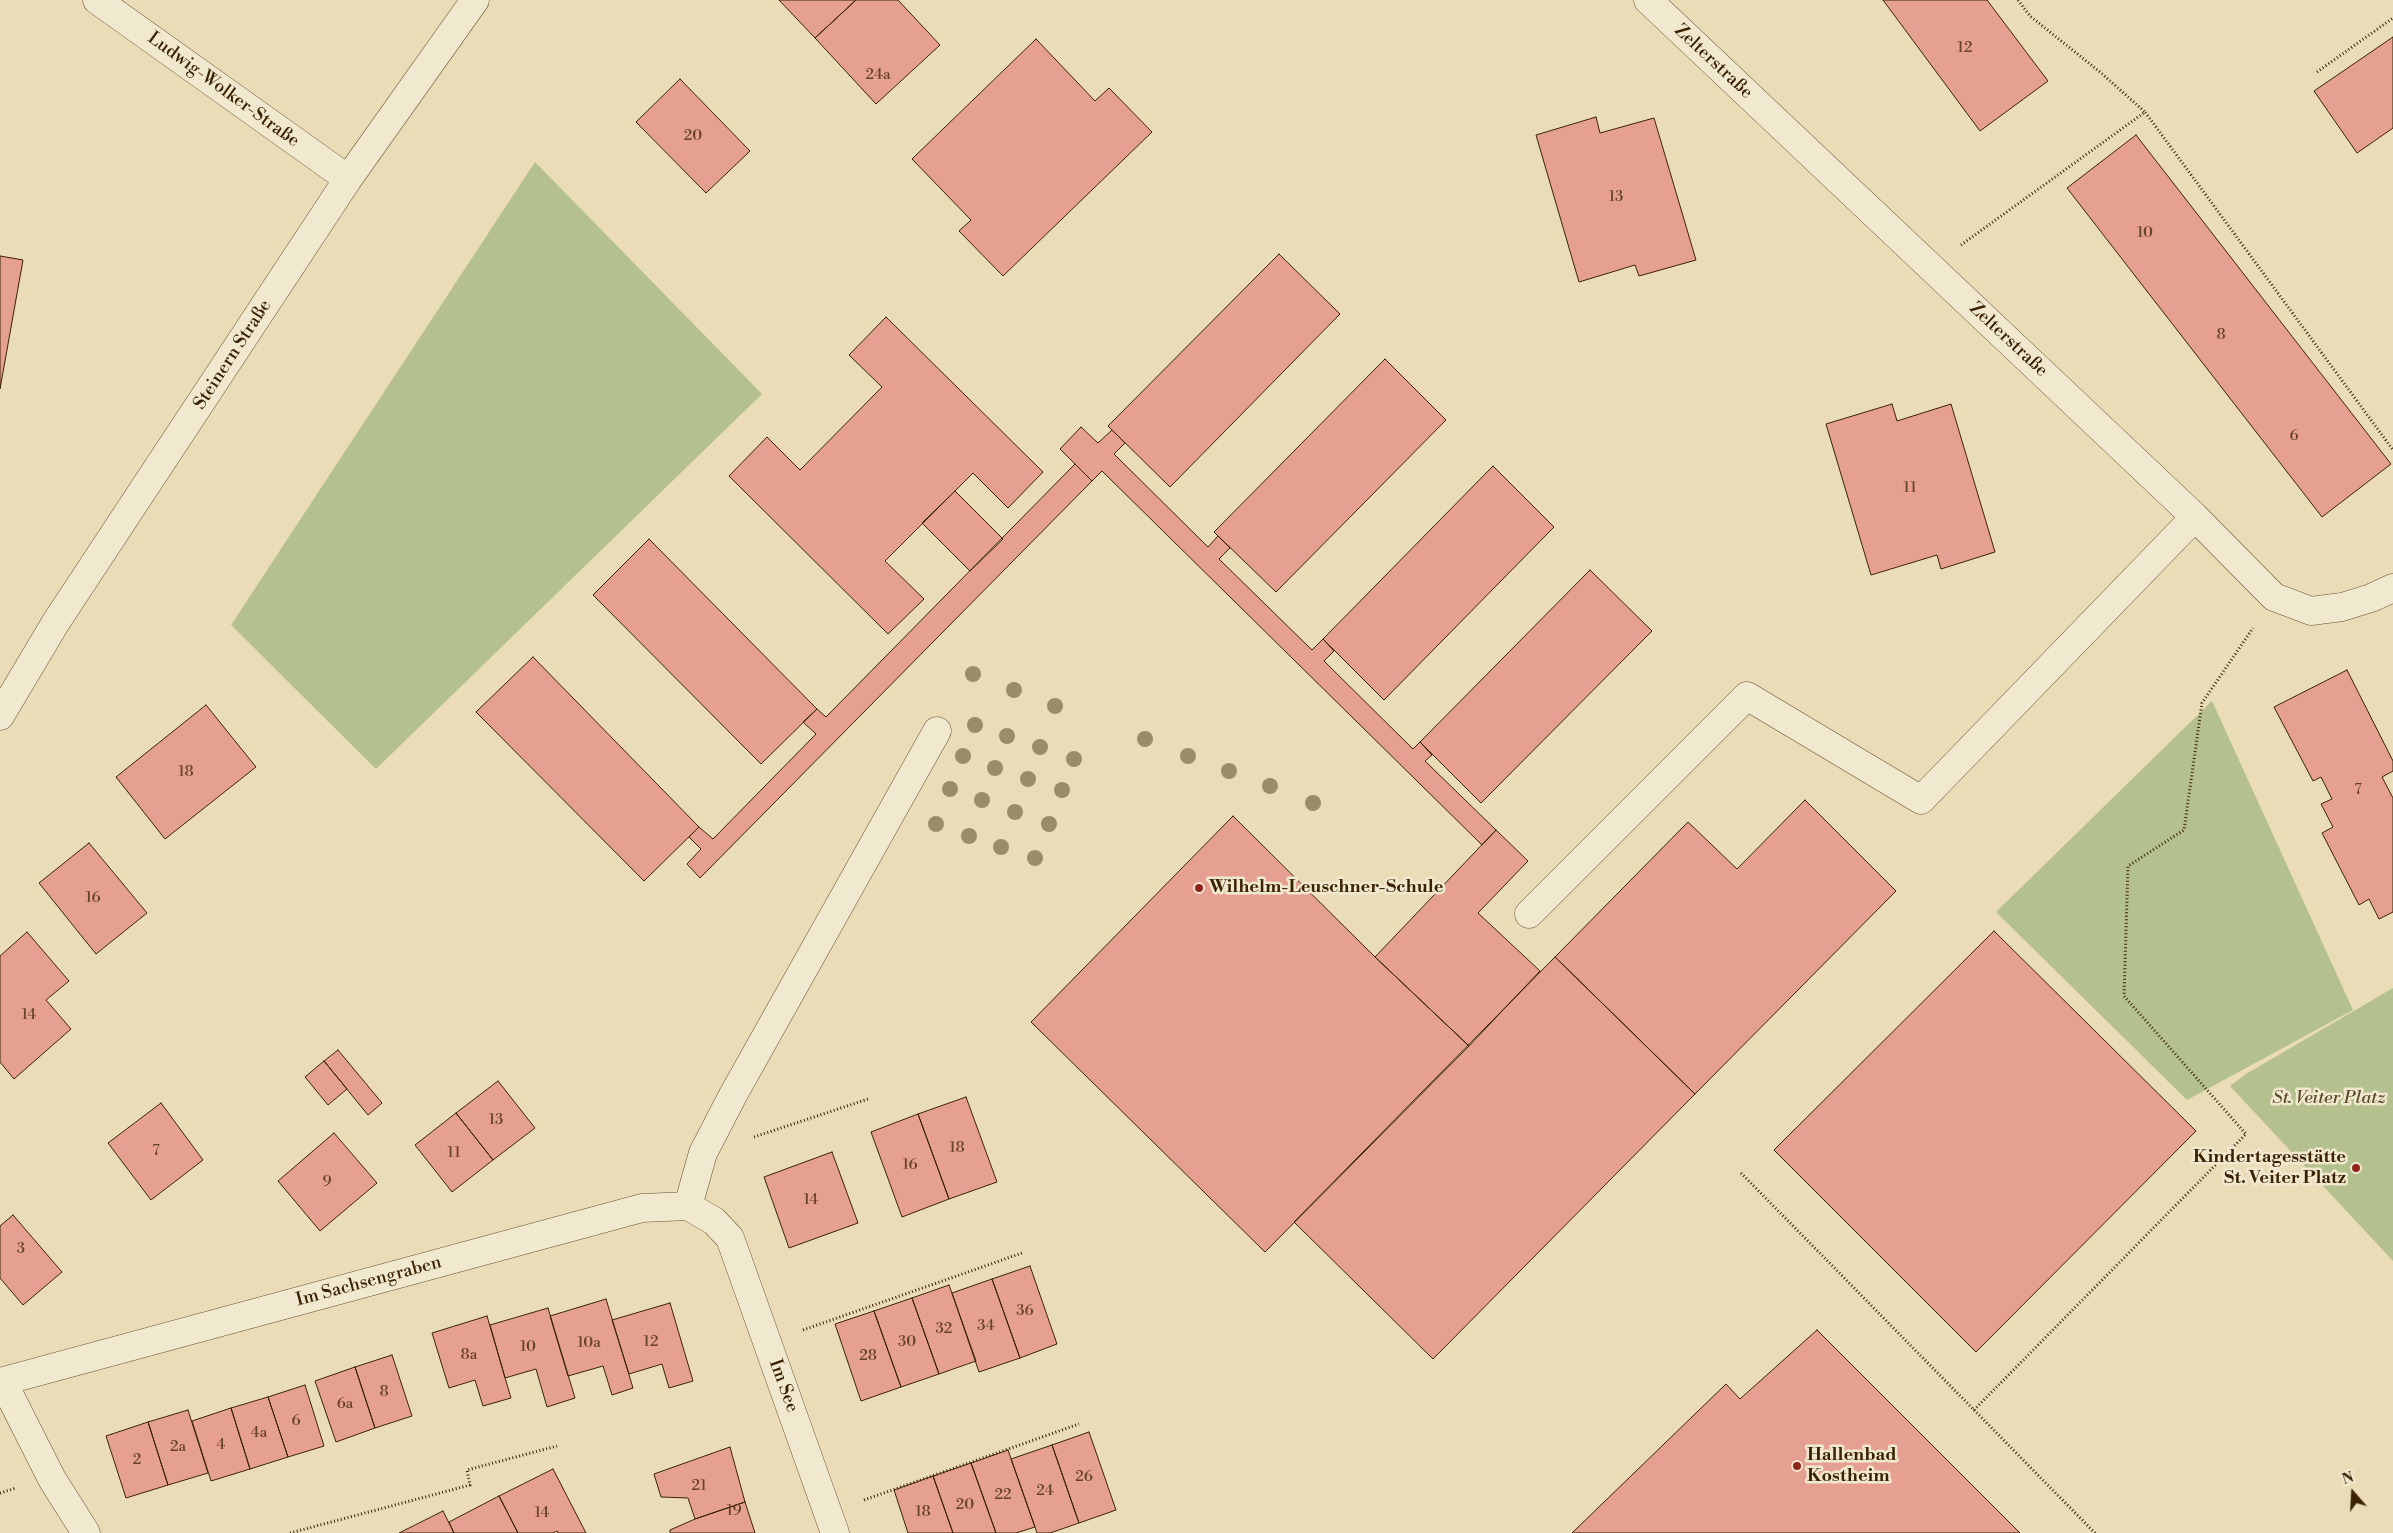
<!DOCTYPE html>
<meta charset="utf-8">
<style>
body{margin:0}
#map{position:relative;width:2393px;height:1533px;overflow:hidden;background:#eadcb7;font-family:"Libre Bodoni",serif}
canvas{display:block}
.north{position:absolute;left:2328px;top:1468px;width:50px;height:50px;-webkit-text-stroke:4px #f1e8d0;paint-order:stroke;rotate:341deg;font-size:14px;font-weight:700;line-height:20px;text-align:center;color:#3b2302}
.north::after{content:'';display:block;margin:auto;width:18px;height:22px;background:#3b2302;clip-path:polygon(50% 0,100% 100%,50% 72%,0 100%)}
</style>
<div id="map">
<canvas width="2393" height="1533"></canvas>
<div class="north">N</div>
</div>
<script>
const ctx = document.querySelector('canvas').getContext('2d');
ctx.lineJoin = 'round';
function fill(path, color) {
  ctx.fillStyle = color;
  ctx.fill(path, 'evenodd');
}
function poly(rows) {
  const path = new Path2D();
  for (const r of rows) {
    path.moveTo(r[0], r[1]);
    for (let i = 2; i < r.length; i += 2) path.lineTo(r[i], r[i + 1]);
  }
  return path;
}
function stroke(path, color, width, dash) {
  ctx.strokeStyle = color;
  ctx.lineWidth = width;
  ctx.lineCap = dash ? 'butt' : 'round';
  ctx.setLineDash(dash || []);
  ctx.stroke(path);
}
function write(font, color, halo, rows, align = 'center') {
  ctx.font = font + ' "Libre Bodoni",serif';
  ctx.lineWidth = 5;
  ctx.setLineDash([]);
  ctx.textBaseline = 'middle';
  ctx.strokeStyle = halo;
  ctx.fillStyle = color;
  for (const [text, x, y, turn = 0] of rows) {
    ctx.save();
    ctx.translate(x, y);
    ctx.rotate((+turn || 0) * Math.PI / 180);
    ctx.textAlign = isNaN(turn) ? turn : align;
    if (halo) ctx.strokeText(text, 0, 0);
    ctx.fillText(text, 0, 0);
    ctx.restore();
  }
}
fill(poly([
 [535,162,762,394,376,769,231,625],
 [2212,701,2353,1010,2187,1100,1996,912],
 [2393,988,2393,1261,2230,1086,2246,1074]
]), '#b5c08f');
const building = poly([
 [779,0,856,0,815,38,779,0],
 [856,0,898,0,940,45,876,104,815,38,856,0],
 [1883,0,1987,0,2048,81,1980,131,1883,0],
 [2393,37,2393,128,2357,153,2314,91,2393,37],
 [1036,39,1095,101,1109,88,1152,132,1003,276,959,231,971,220,912,159,1036,39],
 [680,79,750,151,706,193,636,122,680,79],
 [1596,117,1600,133,1654,118,1696,260,1639,276,1635,265,1579,282,1536,135,1596,117],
 [2136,135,2391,464,2322,517,2067,188,2136,135],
 [1279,254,1340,314,1170,487,1108,426,1279,254],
 [0,256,23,260,0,389,0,256],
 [886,317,1043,472,1008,508,973,473,885,561,924,599,888,634,729,476,767,437,800,470,882,387,849,355,886,317],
 [1385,359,1446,420,1276,592,1214,532,1385,359],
 [1892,404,1897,421,1951,404,1995,552,1941,569,1937,555,1871,575,1826,424,1892,404],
 [1081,427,1098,443,1112,430,1125,443,1114,454,1208,547,1218,536,1230,548,1219,559,1312,650,1323,639,1334,651,1324,661,1413,749,1420,742,1432,755,1425,761,1496,830,1482,845,1102,471,1092,481,1060,449,1081,427],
 [1075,464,1092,481,700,878,687,864,701,849,689,837,699,827,713,839,816,734,803,722,817,709,826,717,1075,464],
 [1493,466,1554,527,1384,700,1323,639,1493,466],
 [955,491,1003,539,970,571,922,523,955,491],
 [649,539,817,709,761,764,593,595,649,539],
 [1590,570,1652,631,1481,803,1420,742,1590,570],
 [533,657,699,827,644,881,476,712,533,657],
 [2347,670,2393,761,2393,771,2382,777,2393,798,2393,912,2379,919,2369,899,2359,905,2322,833,2333,827,2321,804,2332,799,2321,777,2313,781,2274,707,2347,670],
 [206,705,256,767,165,839,116,777,206,705],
 [1805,800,1896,891,1695,1094,1555,957,1688,822,1737,869,1805,800],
 [1233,816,1375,957,1469,1046,1265,1252,1031,1022,1233,816],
 [1496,830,1528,861,1478,913,1540,971,1469,1046,1375,957,1496,830],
 [89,843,147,913,96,954,39,883,89,843],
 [1994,931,2196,1131,1976,1352,1774,1150,1994,931],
 [27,932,69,981,46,1000,71,1029,14,1079,0,1062,0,956,27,932],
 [1555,957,1695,1094,1433,1359,1294,1222,1555,957],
 [338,1050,382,1103,368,1115,324,1061,338,1050],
 [324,1061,347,1089,328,1105,305,1077,324,1061],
 [498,1081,535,1128,493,1160,456,1113,498,1081],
 [966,1097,997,1182,949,1199,918,1114,966,1097],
 [161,1103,203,1160,151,1200,108,1143,161,1103],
 [456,1113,493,1160,452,1192,415,1145,456,1113],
 [918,1114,949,1199,902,1217,871,1132,918,1114],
 [334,1133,377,1183,320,1231,278,1181,334,1133],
 [832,1152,858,1223,789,1248,764,1177,832,1152],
 [13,1215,62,1272,23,1305,0,1278,0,1226,13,1215],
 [1030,1266,1057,1344,1020,1358,992,1279,1030,1266],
 [992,1279,1020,1358,979,1372,952,1293,992,1279],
 [949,1285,976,1361,939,1374,912,1298,949,1285],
 [912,1298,939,1374,901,1387,874,1311,912,1298],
 [606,1299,633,1388,612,1395,603,1366,568,1376,550,1316,606,1299],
 [670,1303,693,1381,669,1388,662,1364,629,1374,612,1320,670,1303],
 [548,1308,575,1398,547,1407,536,1369,505,1378,490,1325,548,1308],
 [874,1311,901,1387,861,1401,835,1324,874,1311],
 [487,1316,511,1398,483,1406,475,1380,449,1388,432,1333,487,1316],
 [1817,1330,2020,1533,1572,1533,1726,1384,1740,1399,1817,1330],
 [392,1355,412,1416,375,1428,355,1367,392,1355],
 [355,1367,375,1428,336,1442,315,1381,355,1367],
 [305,1385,324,1446,288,1457,268,1397,305,1385],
 [268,1397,288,1457,250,1469,231,1408,268,1397],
 [231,1408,250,1469,211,1481,192,1421,231,1408],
 [188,1410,208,1473,168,1485,148,1422,188,1410],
 [148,1422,168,1485,126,1498,106,1436,148,1422],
 [1089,1432,1116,1510,1079,1523,1052,1445,1089,1432],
 [1052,1445,1079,1523,1050,1533,1037,1533,1011,1459,1052,1445],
 [730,1447,745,1502,695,1519,688,1498,661,1497,654,1474,730,1447],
 [1008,1450,1035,1527,1016,1533,996,1533,971,1463,1008,1450],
 [971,1463,996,1533,953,1533,933,1476,971,1463],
 [553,1469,586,1533,558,1533,557,1531,553,1533,518,1533,499,1496,553,1469],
 [933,1476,953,1533,908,1533,894,1490,933,1476],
 [499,1496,518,1533,454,1533,449,1522,499,1496],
 [745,1502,755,1533,670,1533,670,1530,695,1519,745,1502],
 [443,1511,454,1533,399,1533,443,1511]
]);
fill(building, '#e5a092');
stroke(building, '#3b2302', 1);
const minor = poly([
 [97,0,348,179],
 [1648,0,2195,517,2274,597,2311,611,2342,607,2371,598,2393,588],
 [0,716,56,622,348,179,475,0],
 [1529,914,1747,696,1921,800,2195,517],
 [688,1206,703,1153,733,1095,937,731],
 [0,1382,642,1208,688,1206,714,1221,730,1238,835,1533],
 [3,1382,52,1479,86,1533]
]);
stroke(minor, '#67512f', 29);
stroke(poly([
 [2018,0,2030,16,2100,72,2145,112],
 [2317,72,2393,18],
 [1961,245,2145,112,2393,450],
 [754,1137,868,1099],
 [1741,1173,2095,1533],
 [803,1330,1022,1253],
 [1974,1410,2246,1134,2124,996,2128,866,2184,830,2202,703,2253,628],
 [0,1493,16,1488],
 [864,1500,1079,1424],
 [290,1533,470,1485,467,1470,557,1446]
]), '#3b2302', 3, [1, 2.5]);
stroke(minor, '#f1e8d0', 28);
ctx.fillStyle = '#9b8c67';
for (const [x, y] of [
 [973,674],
 [1014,690],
 [1055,706],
 [975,725],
 [1007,736],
 [1145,739],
 [1040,747],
 [963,756],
 [1188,756],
 [1074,759],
 [995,768],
 [1229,771],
 [1028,779],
 [1270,786],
 [950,789],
 [1062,790],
 [982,800],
 [1313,803],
 [1015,812],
 [936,824],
 [1049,824],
 [969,836],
 [1001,847],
 [1035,858]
]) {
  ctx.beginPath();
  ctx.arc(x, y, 8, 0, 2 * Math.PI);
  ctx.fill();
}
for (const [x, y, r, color] of [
 [1199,888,5,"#8f2418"],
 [2356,1168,5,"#8f2418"],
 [1797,1466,5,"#8f2418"]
]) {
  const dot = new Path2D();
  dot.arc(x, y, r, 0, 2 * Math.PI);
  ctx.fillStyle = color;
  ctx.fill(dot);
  stroke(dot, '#f1e8d0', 2);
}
write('15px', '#664226', null, [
 ["12",1965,48],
 ["24a",878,75],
 ["20",693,136],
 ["13",1616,197],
 ["10",2145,233],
 ["8",2221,335],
 ["6",2294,436],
 ["11",1910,488],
 ["18",186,772],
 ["7",2358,790],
 ["16",93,898],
 ["14",29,1015],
 ["13",496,1120],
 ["18",957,1148],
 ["7",156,1151],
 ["11",454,1153],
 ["16",910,1165],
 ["9",327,1182],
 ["14",811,1200],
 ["3",21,1249],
 ["36",1025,1311],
 ["34",986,1326],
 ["32",944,1329],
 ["12",651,1342],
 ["30",907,1342],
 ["10a",589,1343],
 ["10",528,1347],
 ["8a",469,1355],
 ["28",868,1356],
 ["8",384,1392],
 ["6a",345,1404],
 ["6",296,1421],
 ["4a",259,1433],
 ["4",221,1445],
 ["2a",178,1447],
 ["2",137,1460],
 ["26",1084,1477],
 ["21",699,1486],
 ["24",1045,1491],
 ["22",1003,1495],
 ["20",965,1505],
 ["19",734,1511],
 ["18",923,1512],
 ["14",542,1513]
]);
write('18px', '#3b2302', '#f1e8d0', [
 ["Zelterstraße",1713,62,43],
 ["Ludwig-Wolker-Straße",223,90,36],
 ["Zelterstraße",2008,340,43],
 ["Steinern Straße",233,355,-57],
 ["Im Sachsengraben",369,1282,-15],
 ["Im See",783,1386,70]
]);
write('bold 18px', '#3b2302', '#f1e8d0', [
 ["Wilhelm-Leuschner-Schule",1209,888],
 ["Kindertagesstätte",2346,1158,"right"],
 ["St. Veiter Platz",2346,1179,"right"],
 ["Hallenbad",1807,1456],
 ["Kostheim",1807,1477]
], 'left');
write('italic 18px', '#5a4a25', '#f1e8d0', [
 ["St. Veiter Platz",2329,1099]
]);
</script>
